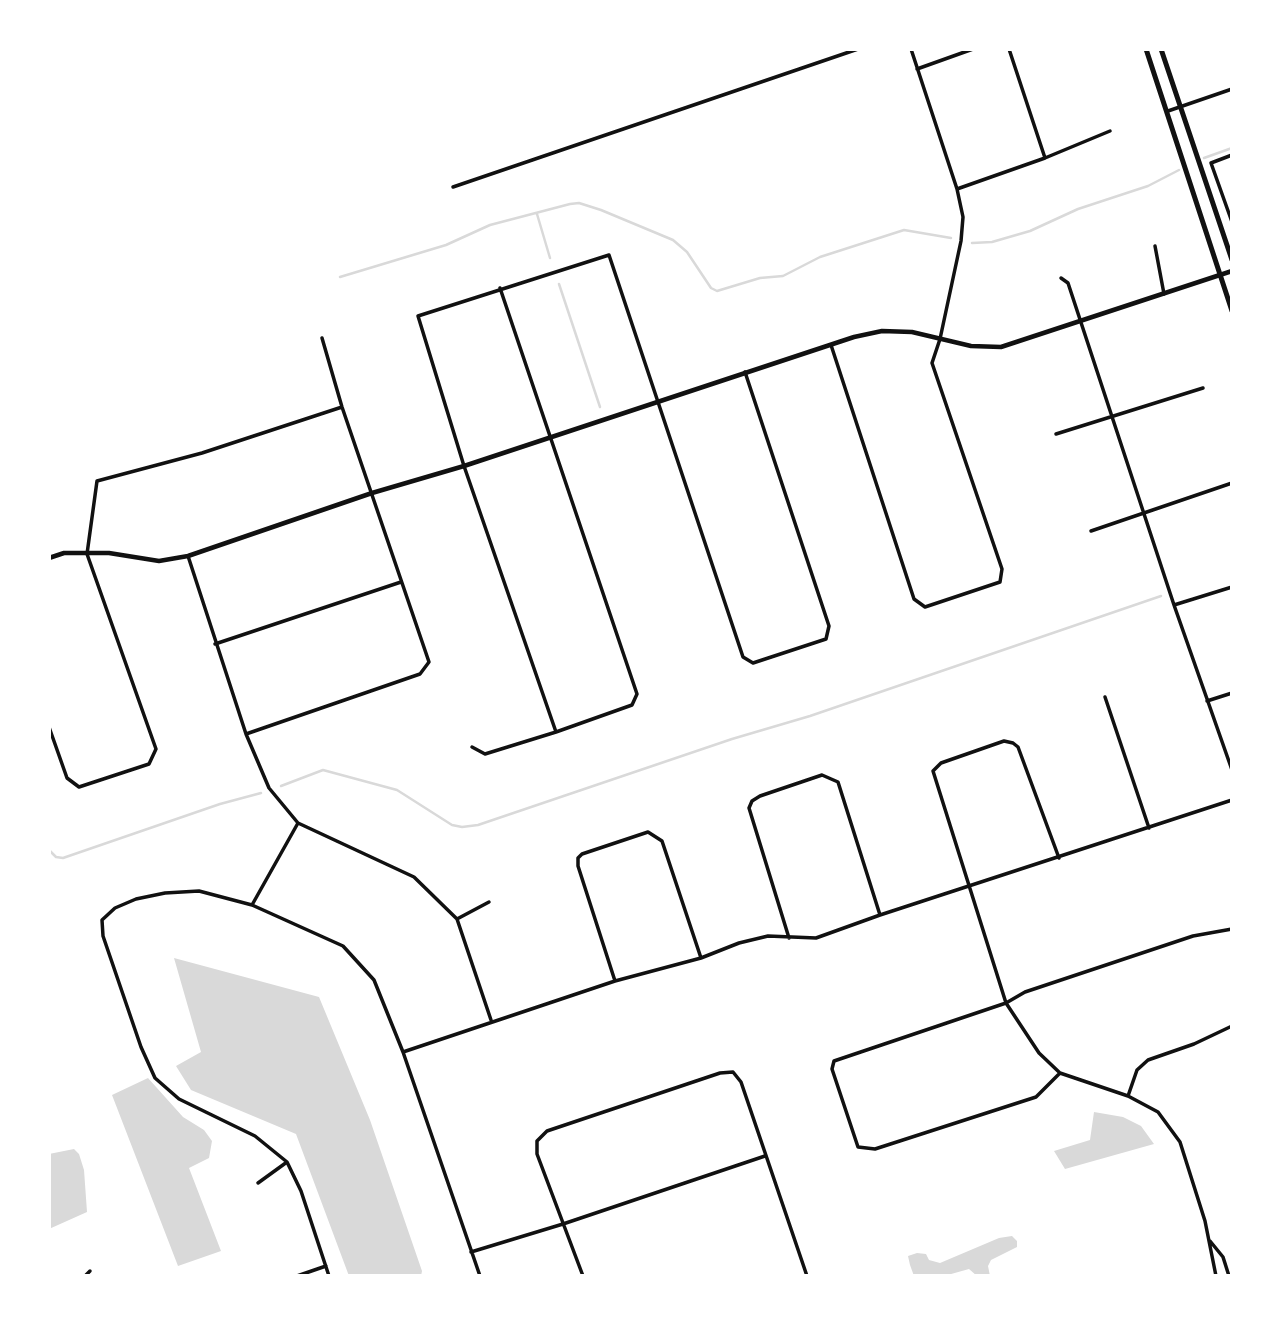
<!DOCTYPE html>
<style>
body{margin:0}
#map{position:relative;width:1281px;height:1325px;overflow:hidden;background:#fff;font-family:"Public Sans",sans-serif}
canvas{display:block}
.frame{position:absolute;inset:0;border:51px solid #fff;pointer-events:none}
</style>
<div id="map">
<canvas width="1281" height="1325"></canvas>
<div class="frame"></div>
</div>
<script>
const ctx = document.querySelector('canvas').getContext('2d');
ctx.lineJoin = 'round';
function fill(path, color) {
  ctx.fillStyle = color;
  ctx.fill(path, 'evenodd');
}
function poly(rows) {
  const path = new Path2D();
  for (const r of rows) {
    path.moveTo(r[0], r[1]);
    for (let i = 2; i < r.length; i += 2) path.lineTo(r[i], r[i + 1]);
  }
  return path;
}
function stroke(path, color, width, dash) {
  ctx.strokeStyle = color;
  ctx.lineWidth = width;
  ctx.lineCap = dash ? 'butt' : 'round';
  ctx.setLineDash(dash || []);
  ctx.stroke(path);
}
fill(poly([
 [174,958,319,997,370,1120,422,1271,421,1276,349,1276,296,1134,191,1090,176,1066,201,1052],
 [148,1078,183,1117,204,1130,212,1141,209,1158,189,1168,221,1251,178,1266,112,1095],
 [1094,1112,1123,1117,1141,1126,1154,1144,1065,1169,1054,1151,1090,1140],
 [74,1149,79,1154,84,1170,87,1212,49,1229,49,1154],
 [1012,1236,1017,1241,1017,1247,991,1260,988,1266,990,1276,977,1276,969,1269,944,1276,914,1276,910,1265,908,1256,917,1253,926,1254,929,1260,940,1263,999,1238]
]), '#d9d9d9');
stroke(poly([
 [1204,158,1232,148],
 [537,214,550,258],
 [972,243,992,242,1030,231,1078,209,1148,186,1179,170],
 [340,277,446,245,490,225,570,204,579,203,601,210,673,240,687,252,711,288,717,291,760,278,783,276,820,257,904,230,951,238],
 [559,284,600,407],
 [281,786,323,770,397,790,452,825,462,827,478,825,732,739,810,716,1161,596],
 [49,850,56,857,63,858,220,804,261,793]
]), '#d9d9d9', 2.5);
stroke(poly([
 [1009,49,1045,158],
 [917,69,973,49],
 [1168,111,1232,89],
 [1232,155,1211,163,1232,222],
 [453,187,858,49],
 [957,189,1045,158,1110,131],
 [1155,246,1164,294],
 [1061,278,1068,283,1174,605,1232,770],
 [831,345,914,599,925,607,1000,582,1002,569,932,363,940,339,961,241,963,217,957,189,911,49],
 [1056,434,1203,388],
 [1091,531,1232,483],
 [188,556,246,734,269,788,298,823,414,877,457,919,491,1020],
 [1174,605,1232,587],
 [215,644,401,582],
 [1105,697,1149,828],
 [1207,701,1232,693],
 [49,727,67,778,79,787,149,764,156,749,87,554,97,481,202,453,342,407],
 [556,732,464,466,418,316,609,255,743,657,753,663,826,639,829,626,745,372],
 [246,734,420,674,429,662,342,407,322,338],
 [472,747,485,754,556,732,632,705,637,694,500,288],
 [1059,858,1018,747,1013,743,1004,741,941,763,933,771,1006,1003,1039,1053,1060,1073,1128,1096,1158,1112,1180,1142,1205,1221,1216,1276],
 [252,905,298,823],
 [457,919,489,902],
 [789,938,749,808,752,801,760,796,822,775,838,782,880,915],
 [615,981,578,866,578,858,582,854,648,832,662,841,701,958],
 [403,1052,615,981,701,958,739,943,768,936,816,938,880,915,1232,800],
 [1060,1073,1036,1097,875,1149,858,1147,832,1069,834,1061,1006,1003,1025,992,1193,936,1232,929],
 [1128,1096,1137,1070,1148,1060,1194,1044,1232,1026],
 [258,1183,287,1162],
 [1210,1241,1223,1257,1229,1276],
 [471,1252,563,1224,765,1156],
 [85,1276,90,1271],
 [297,1276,326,1266],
 [329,1276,301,1191,287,1162,255,1136,179,1099,155,1078,141,1047,103,936,102,920,115,908,136,899,165,893,199,891,252,905,343,946,374,980,403,1052,480,1276],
 [583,1276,537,1154,537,1141,547,1131,720,1073,733,1072,741,1082,807,1276]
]), '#111', 3.5);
stroke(poly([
 [49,558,64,553,109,553,159,561,188,556,372,493,464,466,854,337,882,331,912,332,971,346,1001,347,1232,271]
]), '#111', 4.5);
stroke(poly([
 [1146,49,1232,311],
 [1161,49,1232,260]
]), '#111', 5);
</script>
